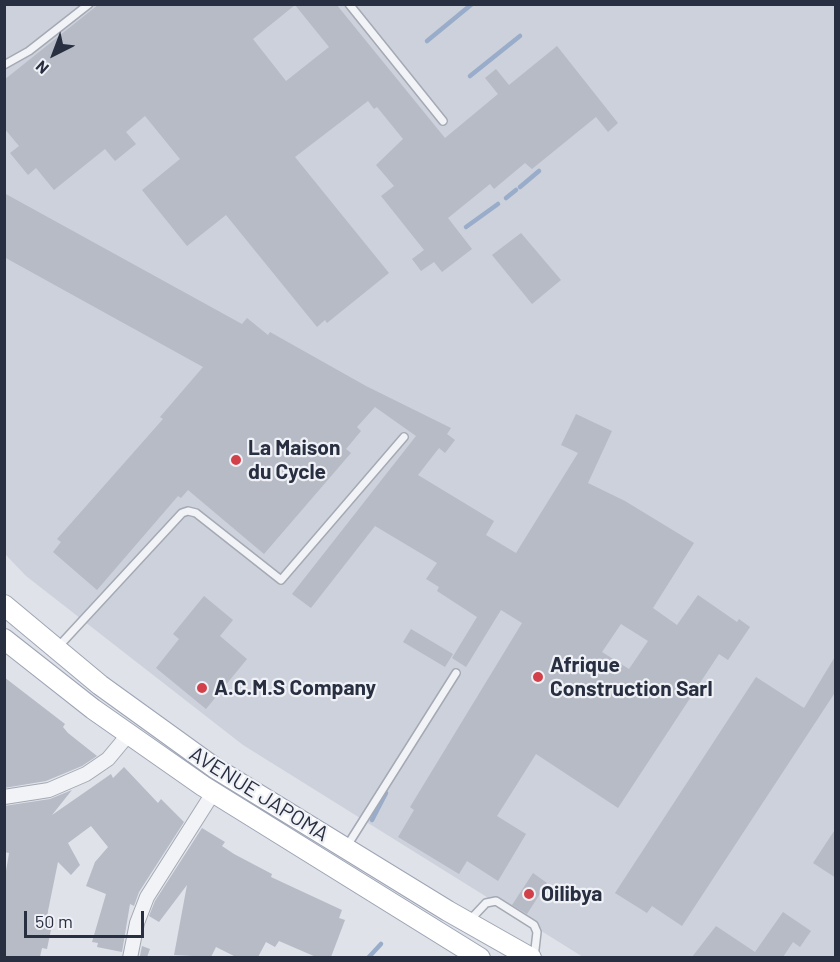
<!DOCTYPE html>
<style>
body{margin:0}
#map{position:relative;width:840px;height:962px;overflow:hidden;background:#dfe2e9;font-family:Barlow,sans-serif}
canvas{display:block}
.frame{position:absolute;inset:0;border:6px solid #282f40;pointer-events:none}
.north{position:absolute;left:24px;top:24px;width:60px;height:60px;-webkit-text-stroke:4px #eff1f6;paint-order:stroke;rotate:222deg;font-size:16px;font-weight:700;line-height:24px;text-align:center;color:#282f40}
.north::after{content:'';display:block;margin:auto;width:21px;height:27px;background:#282f40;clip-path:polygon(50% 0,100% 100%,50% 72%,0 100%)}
.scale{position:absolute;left:24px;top:911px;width:120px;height:27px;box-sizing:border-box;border:3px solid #282f40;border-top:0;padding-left:8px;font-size:18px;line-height:21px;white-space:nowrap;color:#282f40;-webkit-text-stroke:4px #eff1f6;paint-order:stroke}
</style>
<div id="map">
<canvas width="840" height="962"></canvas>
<div class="frame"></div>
<div class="north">N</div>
<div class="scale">50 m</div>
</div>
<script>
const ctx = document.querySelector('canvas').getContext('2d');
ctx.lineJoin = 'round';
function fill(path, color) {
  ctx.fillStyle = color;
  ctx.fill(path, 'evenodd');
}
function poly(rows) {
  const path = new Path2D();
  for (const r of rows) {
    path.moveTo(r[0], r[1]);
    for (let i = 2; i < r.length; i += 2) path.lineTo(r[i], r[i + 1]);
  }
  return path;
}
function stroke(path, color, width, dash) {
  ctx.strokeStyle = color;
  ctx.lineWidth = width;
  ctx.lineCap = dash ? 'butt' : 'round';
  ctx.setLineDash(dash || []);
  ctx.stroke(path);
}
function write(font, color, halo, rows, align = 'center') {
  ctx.font = font + ' Barlow,sans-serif';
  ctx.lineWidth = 4.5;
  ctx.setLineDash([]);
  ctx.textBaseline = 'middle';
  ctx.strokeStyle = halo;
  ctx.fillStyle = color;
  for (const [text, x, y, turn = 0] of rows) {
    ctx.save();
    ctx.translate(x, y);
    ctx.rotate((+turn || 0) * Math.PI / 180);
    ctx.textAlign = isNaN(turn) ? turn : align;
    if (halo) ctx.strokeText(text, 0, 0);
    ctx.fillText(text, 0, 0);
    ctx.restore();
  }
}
fill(poly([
 [4,5,835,5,835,957,583,957,243,745,26,576,5,554]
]), '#cdd1db');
stroke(poly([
 [427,41,472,4],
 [470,76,520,36],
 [520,187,539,171],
 [506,198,516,190],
 [466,227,498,204],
 [372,820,386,793],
 [368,958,381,944]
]), '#99adca', 4.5);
fill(poly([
 [99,4,336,4,445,138,498,94,485,78,496,69,509,85,557,46,618,123,608,132,596,117,532,169,525,163,494,189,490,184,448,218,472,249,442,272,434,262,421,271,412,259,424,250,381,196,394,186,376,165,403,139,377,107,374,109,368,101,295,157,389,273,327,323,325,320,317,327,226,215,187,246,142,190,180,159,145,116,126,132,136,144,115,161,105,149,54,190,36,168,28,175,10,153,19,146,4,128,4,80],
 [295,5,329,47,286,81,253,39],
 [4,193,242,324,247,318,268,335,270,332,366,386,451,428,447,434,455,440,445,453,439,448,418,475,494,521,486,535,516,553,578,453,561,445,576,414,612,431,588,483,625,501,694,543,653,608,677,625,698,595,737,622,739,619,750,627,728,660,719,654,618,808,536,754,497,816,526,834,498,881,467,861,459,874,398,837,414,810,410,807,522,623,501,610,466,667,452,658,477,617,437,591,439,587,426,579,437,563,375,526,311,608,292,594,416,436,375,407,357,427,361,431,346,449,351,453,264,554,188,490,181,498,178,496,97,590,53,552,61,542,57,539,163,419,160,417,203,367,4,257],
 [621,624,648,641,629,669,602,652],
 [521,233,561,280,532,304,492,255],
 [204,596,233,620,220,636,247,659,206,709,156,668,179,639,173,634],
 [411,629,453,654,445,667,403,642],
 [836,655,836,691,682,926,652,906,647,913,615,893,756,677,804,708],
 [4,677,65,724,63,727,68,733,97,756,82,766,46,781,4,788],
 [124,767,158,803,161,799,184,822,139,892,134,906,130,904,122,952,97,947,98,943,92,942,106,894,86,886,95,862,108,847,91,826,68,843,80,865,71,875,58,862,48,911,47,918,53,920,47,949,42,948,40,957,4,957,4,883,9,853,4,852,4,806,50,799,72,790,52,815,111,774,113,778],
 [202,828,225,842,222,846,234,854,272,874,271,877,342,910,339,918,345,920,331,957,316,957,279,941,275,947,266,942,258,957,236,957,216,947,211,957,174,955,187,885,159,922,149,916,155,901],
 [836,828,836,878,813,863],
 [533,873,547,883,527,914,512,905],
 [783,912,811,931,800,947,793,942,783,957,692,957,716,926,755,952],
 [142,946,150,949,147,957,140,956]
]), '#b6bbc6');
const lane = poly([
 [349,4,443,121],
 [4,65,29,51,89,4],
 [58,647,182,513,188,511,196,513,281,580,404,437],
 [347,846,456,673],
 [469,921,486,903,496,901,534,925,537,932,534,958]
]);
const street = poly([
 [4,797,49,790,86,774,108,759,128,735],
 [130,958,137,923,147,897,213,793]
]);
const primary = poly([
 [4,605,100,685,215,768,448,911,531,958],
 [4,639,93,709,203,786,480,958]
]);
stroke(lane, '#a4a9b3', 10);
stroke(street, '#a4a9b3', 16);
stroke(primary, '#9ea5b5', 22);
stroke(lane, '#f2f3f7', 7);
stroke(street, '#f2f3f7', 14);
stroke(primary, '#fff', 20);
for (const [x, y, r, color] of [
 [236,460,6,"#d2414a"],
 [538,677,6,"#d2414a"],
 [202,688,6,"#d2414a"],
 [529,894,6,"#d2414a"]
]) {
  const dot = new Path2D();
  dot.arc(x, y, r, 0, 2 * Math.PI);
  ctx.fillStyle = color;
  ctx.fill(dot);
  stroke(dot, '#eff1f6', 2);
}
write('bold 21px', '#282f40', '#eff1f6', [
 ["La Maison",248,448],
 ["du Cycle",248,472],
 ["Afrique",550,665],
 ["Construction Sarl",550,689],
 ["A.C.M.S Company",214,688],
 ["Oilibya",541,894]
], 'left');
write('21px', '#282f40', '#eff1f6', [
 ["AVENUE JAPOMA",259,794,32]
]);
</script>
